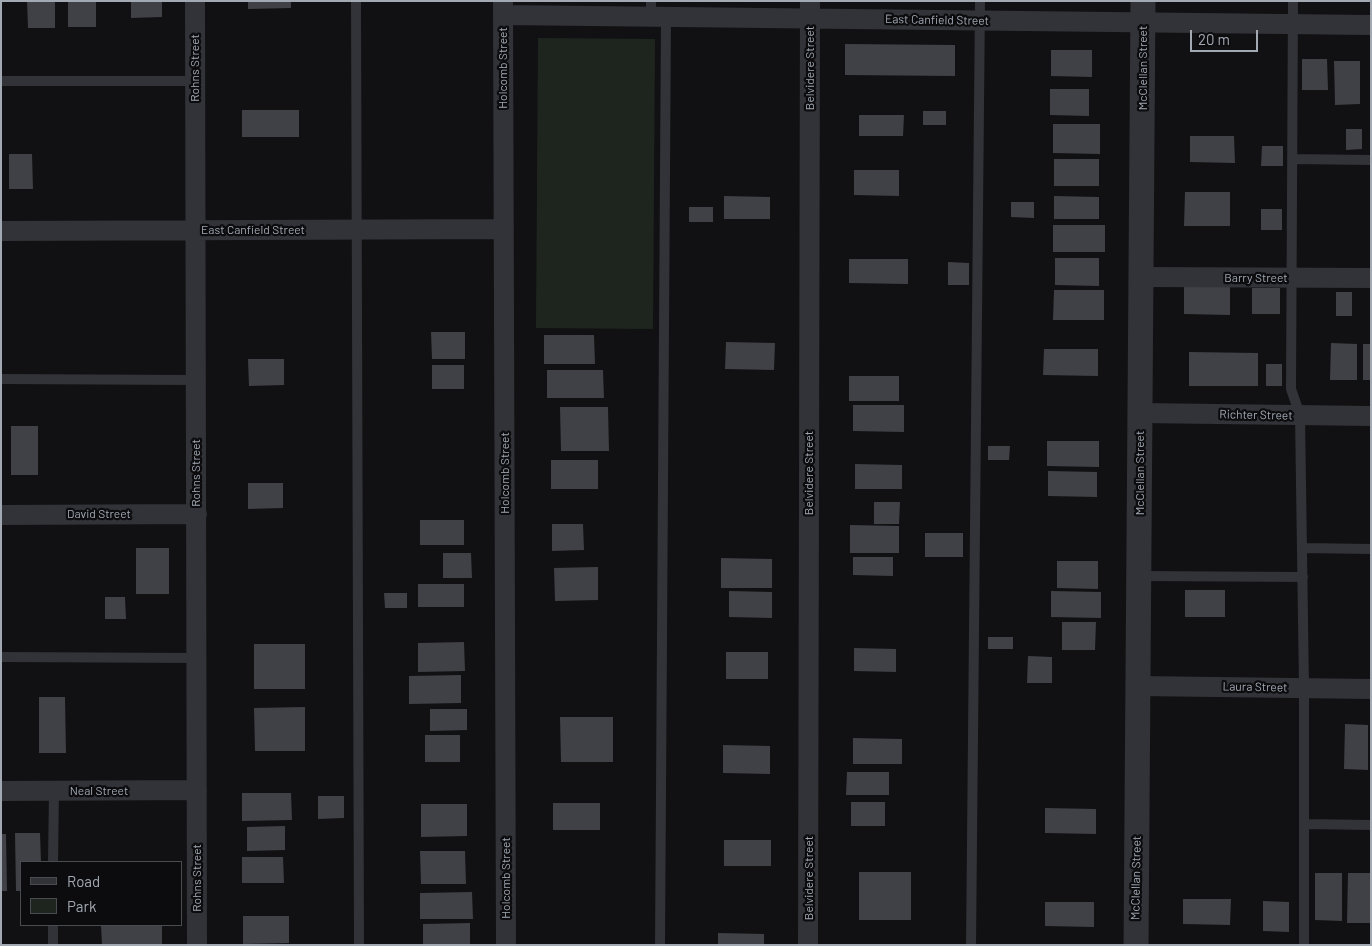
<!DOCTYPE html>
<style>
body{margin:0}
#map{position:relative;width:1372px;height:946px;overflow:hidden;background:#111113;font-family:Barlow,sans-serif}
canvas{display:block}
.frame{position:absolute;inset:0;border:2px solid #a2a9b3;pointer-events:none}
.legend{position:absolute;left:20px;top:861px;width:162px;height:65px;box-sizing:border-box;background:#0c0c0e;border:1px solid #484b50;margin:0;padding:6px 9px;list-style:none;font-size:15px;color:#a2a9b3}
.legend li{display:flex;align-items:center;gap:10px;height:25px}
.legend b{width:25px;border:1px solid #484b50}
.scale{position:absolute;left:1190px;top:30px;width:68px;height:22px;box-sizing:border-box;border:2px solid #a2a9b3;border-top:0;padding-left:6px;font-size:15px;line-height:18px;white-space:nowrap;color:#a2a9b3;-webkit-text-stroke:4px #0c0c0e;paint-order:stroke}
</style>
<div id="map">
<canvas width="1372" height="946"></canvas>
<div class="frame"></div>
<ul class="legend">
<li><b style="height:6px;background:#323338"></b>Road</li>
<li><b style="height:14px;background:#1e251e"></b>Park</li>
</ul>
<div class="scale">20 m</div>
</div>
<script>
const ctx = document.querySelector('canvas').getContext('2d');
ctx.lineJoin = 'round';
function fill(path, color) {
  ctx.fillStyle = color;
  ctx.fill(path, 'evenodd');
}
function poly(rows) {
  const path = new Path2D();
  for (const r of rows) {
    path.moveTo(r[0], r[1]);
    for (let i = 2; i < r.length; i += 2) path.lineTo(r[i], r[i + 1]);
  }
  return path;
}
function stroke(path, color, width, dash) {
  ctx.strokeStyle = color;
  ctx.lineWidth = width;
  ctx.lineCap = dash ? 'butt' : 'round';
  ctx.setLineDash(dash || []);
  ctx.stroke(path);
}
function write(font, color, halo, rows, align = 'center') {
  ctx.font = font + ' Barlow,sans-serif';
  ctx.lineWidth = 4.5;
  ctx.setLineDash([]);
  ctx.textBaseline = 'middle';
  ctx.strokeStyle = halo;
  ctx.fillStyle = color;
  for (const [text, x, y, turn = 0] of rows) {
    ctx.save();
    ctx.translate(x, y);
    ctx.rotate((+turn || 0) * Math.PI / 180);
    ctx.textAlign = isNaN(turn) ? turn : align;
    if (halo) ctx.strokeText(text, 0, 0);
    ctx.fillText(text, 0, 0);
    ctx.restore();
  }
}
fill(poly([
 [538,38,655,39,653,329,536,328]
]), '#1e251e');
fill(poly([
 [27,1,55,1,55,28,28,28],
 [68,1,96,1,96,27,68,27],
 [131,1,162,1,162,17,131,18],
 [248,1,291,1,291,8,248,9],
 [845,44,955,45,955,76,845,75],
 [1051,50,1092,50,1092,77,1051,76],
 [1302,59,1327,59,1328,90,1302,90],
 [1334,61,1360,61,1360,104,1335,105],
 [1050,89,1089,89,1089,116,1050,115],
 [242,110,299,110,299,137,242,137],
 [923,111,946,111,946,125,923,125],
 [859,115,904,115,903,136,859,136],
 [1053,124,1100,124,1100,154,1053,153],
 [1346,129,1362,129,1362,149,1346,150],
 [1190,136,1234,136,1235,163,1190,162],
 [1262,146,1283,146,1283,166,1261,166],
 [9,154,32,154,33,189,9,189],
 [1054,159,1099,159,1099,186,1054,186],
 [854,170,899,170,899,196,854,195],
 [1185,192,1230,192,1230,226,1184,226],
 [724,196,770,197,770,219,724,219],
 [1054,196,1099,197,1099,219,1054,219],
 [1011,202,1034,202,1034,218,1011,217],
 [689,207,713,207,713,222,689,222],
 [1261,209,1282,209,1282,230,1261,230],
 [1053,225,1105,225,1105,252,1053,252],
 [1055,258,1099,258,1099,286,1055,285],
 [849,259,908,259,908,284,849,283],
 [948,262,969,263,969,285,948,285],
 [1184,286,1230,287,1230,315,1184,314],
 [1252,288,1280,288,1280,314,1252,314],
 [1054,290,1104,290,1104,320,1053,320],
 [1336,292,1352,292,1352,316,1336,316],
 [431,332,465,332,465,359,432,359],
 [544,335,594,335,595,364,544,364],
 [726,342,775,343,774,370,725,369],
 [1331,343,1357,344,1357,380,1330,380],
 [1363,344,1371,344,1371,380,1363,380],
 [1044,349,1098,349,1098,376,1043,375],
 [1189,352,1258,353,1258,386,1189,386],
 [248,359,284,359,284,385,249,386],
 [1266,364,1282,364,1282,386,1266,386],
 [432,365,464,365,464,389,432,389],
 [547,370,603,370,604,398,547,398],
 [849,376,899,376,899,401,849,401],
 [853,405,904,405,904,432,853,431],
 [560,407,608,407,609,451,561,451],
 [11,426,38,426,38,475,11,475],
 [1047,441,1099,441,1099,467,1047,466],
 [988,446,1010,446,1009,460,988,460],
 [551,460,598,460,598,489,551,489],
 [855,464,902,465,902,489,855,489],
 [1048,471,1097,472,1097,497,1048,496],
 [248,483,283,483,283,508,248,509],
 [874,502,900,502,899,524,874,524],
 [420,520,464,520,464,545,420,545],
 [552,524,583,524,584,550,552,551],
 [850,525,899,526,899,553,850,553],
 [925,533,963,533,963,557,925,557],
 [136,548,169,548,169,594,136,594],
 [443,553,471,553,472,578,443,578],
 [853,557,893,557,893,576,853,575],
 [721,558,772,559,772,588,721,588],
 [1057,561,1098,561,1098,589,1057,588],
 [598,567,598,600,555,601,554,568],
 [418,584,464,584,464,607,418,607],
 [1185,590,1225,590,1225,617,1185,617],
 [729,591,772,592,772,618,729,617],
 [1051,591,1101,592,1101,618,1051,617],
 [384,593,407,593,407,608,385,608],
 [105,597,125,597,126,619,105,619],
 [1062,622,1096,622,1095,650,1062,650],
 [988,637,1013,637,1013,649,988,649],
 [464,642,465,671,418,672,418,643],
 [254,644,305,644,305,689,254,689],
 [854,648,896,649,896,672,854,671],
 [726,652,768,652,768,679,726,679],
 [1028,656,1052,657,1052,683,1027,683],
 [461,675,461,703,409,704,409,676],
 [39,697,65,697,66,753,39,753],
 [305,707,305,751,255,751,254,708],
 [430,709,467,709,467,730,430,731],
 [560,717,613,717,613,762,561,762],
 [1345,724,1368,725,1368,770,1344,769],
 [425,735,460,735,460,762,425,762],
 [853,738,902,739,902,764,853,764],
 [723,745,770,746,770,774,723,773],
 [847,772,889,772,889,795,846,795],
 [242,793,291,793,292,820,242,821],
 [318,796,344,796,344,818,318,819],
 [851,802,885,802,885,826,851,826],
 [553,803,600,803,600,830,553,830],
 [421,804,467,804,467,836,421,837],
 [1045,808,1096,809,1096,834,1045,833],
 [285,826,285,850,247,851,247,827],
 [15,833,40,833,41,862,21,862,21,891,16,891],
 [1,834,6,834,7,891,1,891],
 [724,840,771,840,771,866,724,866],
 [420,851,465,851,466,884,421,884],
 [242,857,283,857,284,883,242,883],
 [859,872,911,872,911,920,859,920],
 [1315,873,1342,873,1342,921,1315,920],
 [1348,873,1371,873,1371,923,1347,923],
 [472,892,473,919,420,919,420,893],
 [1183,899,1231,899,1230,925,1183,924],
 [1263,901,1289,902,1289,932,1263,931],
 [1045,902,1094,902,1094,927,1045,926],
 [243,916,289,916,289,943,243,944],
 [470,923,470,945,423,945,423,924],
 [101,925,162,925,162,945,102,945],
 [718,933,764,934,764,945,718,945]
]), '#404146');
stroke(poly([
 [356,1,359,945],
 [1293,1,1291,389,1300,415,1304,688,1304,945],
 [651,16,651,1],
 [1,81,196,81],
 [1292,159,1371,160],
 [1,379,196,380],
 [1303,548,1371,549],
 [1139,576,1303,577],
 [1,657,197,658],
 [1304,824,1371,825],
 [53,862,54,791],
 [53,945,53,925],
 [660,945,666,17],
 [971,945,980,1]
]), '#323338', 10);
stroke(poly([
 [195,1,197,945],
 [503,1,506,945],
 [503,15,1371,25],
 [1,231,504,229],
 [1142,277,1371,278],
 [1140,413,1371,416],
 [1,515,197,514],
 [1138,686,1371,689],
 [1,791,197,790],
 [808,945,810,1]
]), '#323338', 20);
stroke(poly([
 [1136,945,1143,1]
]), '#323338', 25);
write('12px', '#a2a9b3', '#0c0c0e', [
 ["East Canfield Street",937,20,1],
 ["Rohns Street",195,68,-90],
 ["Holcomb Street",503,68,-90],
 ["Belvidere Street",810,68,-90],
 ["McClellan Street",1143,68,-90],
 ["East Canfield Street",253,230],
 ["Barry Street",1256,278],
 ["Richter Street",1256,415,1],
 ["Rohns Street",196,473,-90],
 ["Holcomb Street",505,473,-90],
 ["Belvidere Street",809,473,-90],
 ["McClellan Street",1140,473,-90],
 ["David Street",99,514],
 ["Laura Street",1255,687,1],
 ["Neal Street",99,791],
 ["Rohns Street",197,878,-90],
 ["Holcomb Street",506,878,-90],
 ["Belvidere Street",809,878,-90],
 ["McClellan Street",1136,878,-89]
]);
</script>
